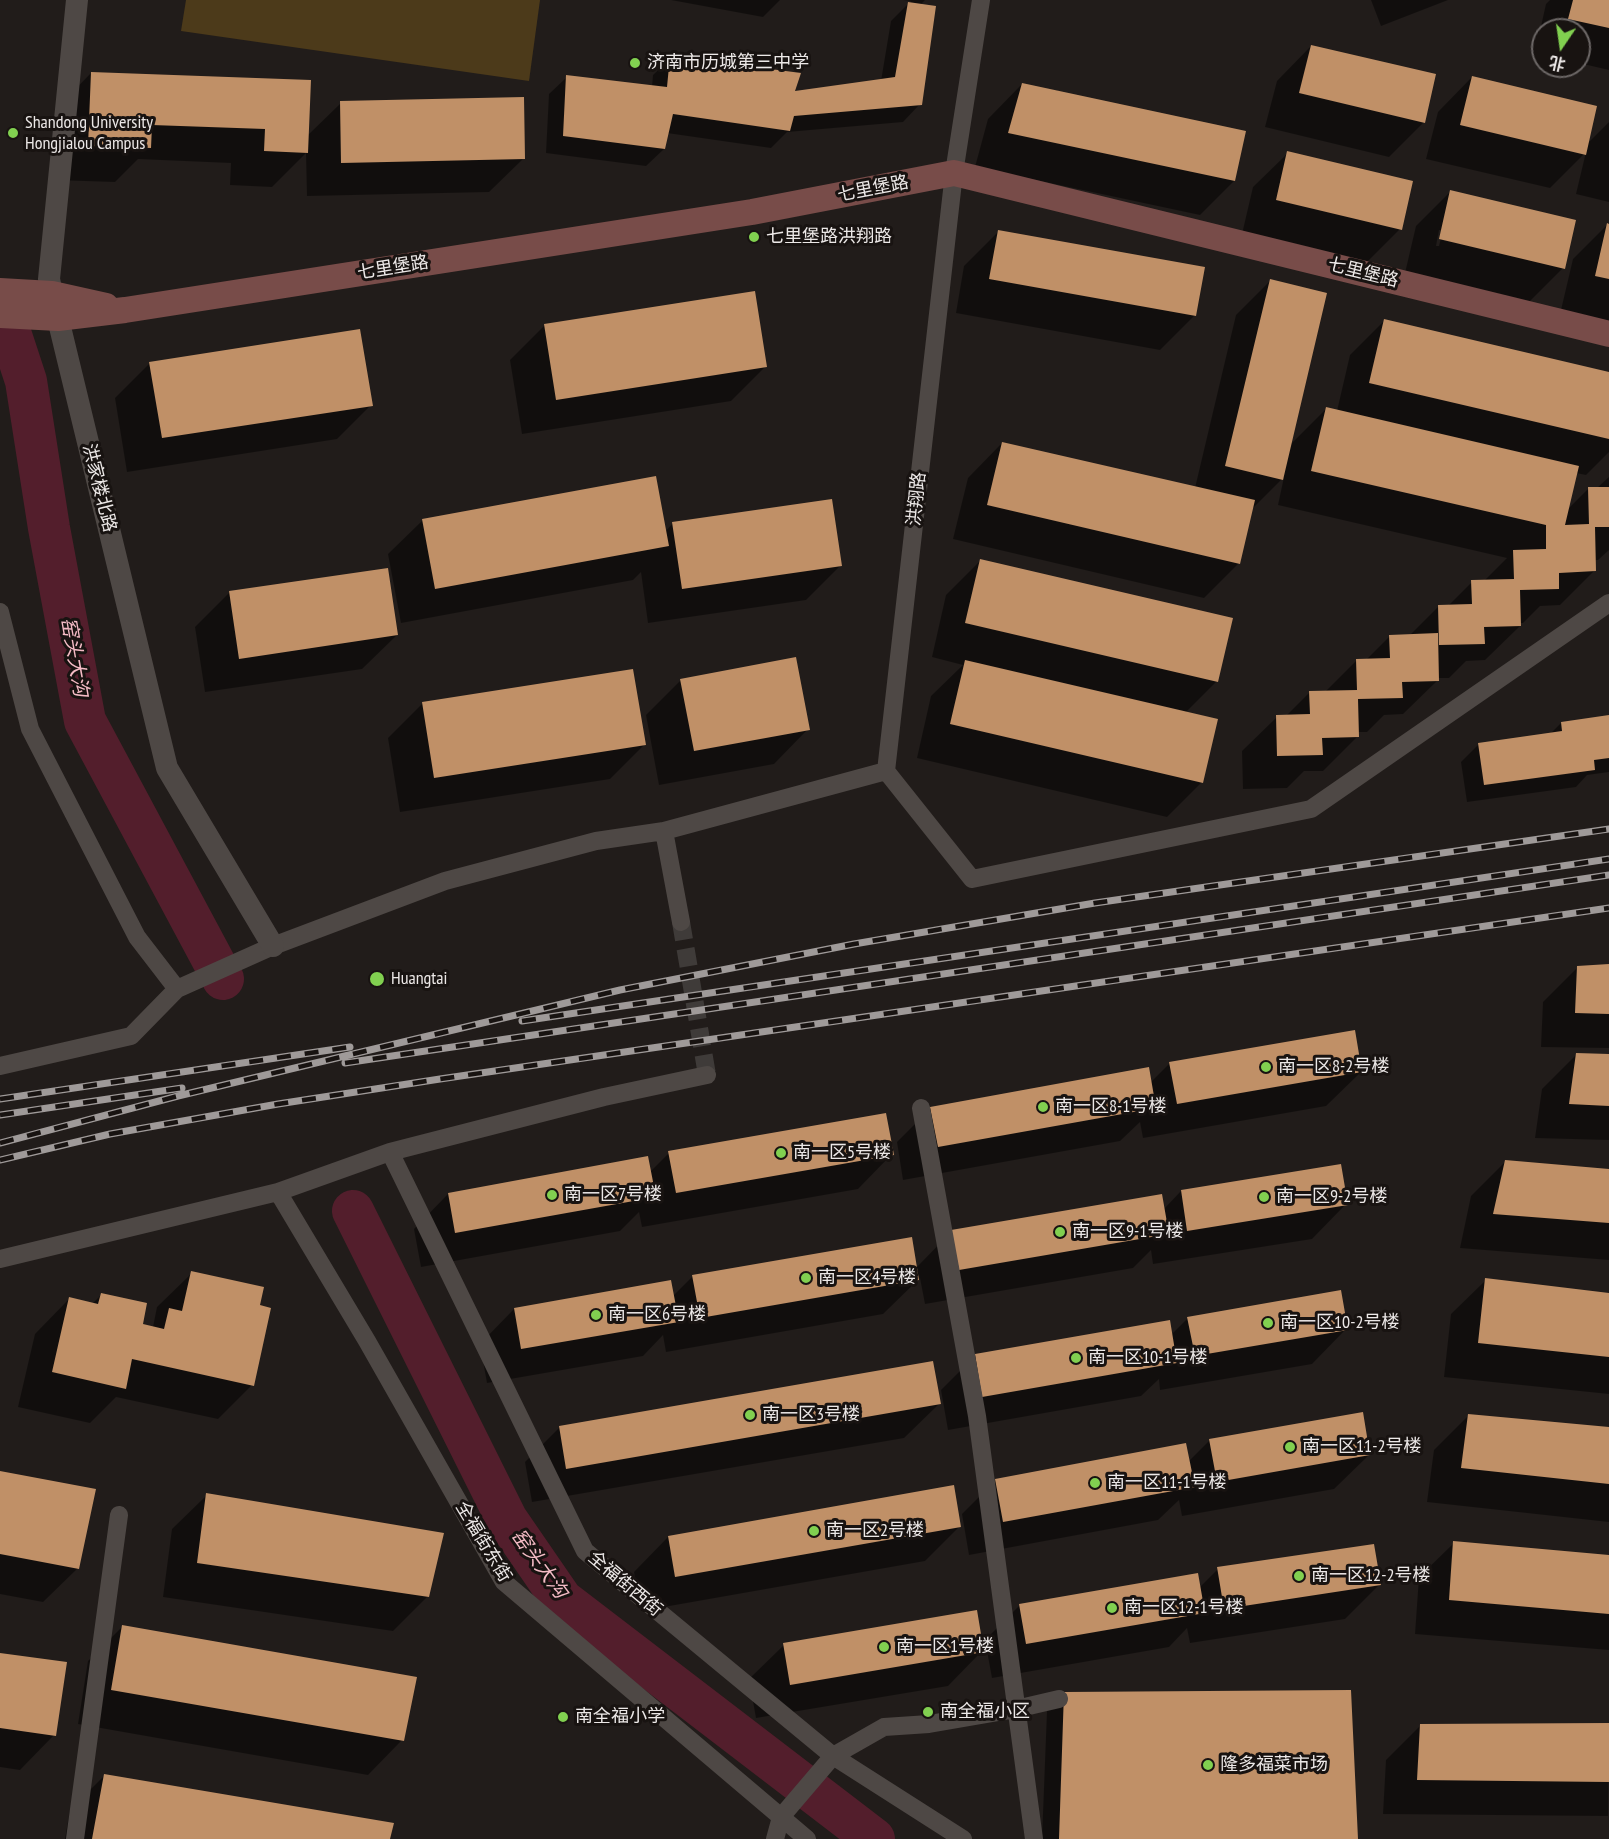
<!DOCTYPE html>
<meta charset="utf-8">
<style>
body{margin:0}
#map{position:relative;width:1609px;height:1839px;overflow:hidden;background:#211c1a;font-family:"PT Sans Narrow","Noto Sans SC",sans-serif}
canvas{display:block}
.north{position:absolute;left:1531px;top:18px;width:60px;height:60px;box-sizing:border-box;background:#181311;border:2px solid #6d6867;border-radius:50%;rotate:193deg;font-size:16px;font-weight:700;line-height:24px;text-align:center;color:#ece8e7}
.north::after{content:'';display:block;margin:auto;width:21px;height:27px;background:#81d050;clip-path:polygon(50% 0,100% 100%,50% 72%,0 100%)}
</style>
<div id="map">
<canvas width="1609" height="1839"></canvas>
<div class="north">北</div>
</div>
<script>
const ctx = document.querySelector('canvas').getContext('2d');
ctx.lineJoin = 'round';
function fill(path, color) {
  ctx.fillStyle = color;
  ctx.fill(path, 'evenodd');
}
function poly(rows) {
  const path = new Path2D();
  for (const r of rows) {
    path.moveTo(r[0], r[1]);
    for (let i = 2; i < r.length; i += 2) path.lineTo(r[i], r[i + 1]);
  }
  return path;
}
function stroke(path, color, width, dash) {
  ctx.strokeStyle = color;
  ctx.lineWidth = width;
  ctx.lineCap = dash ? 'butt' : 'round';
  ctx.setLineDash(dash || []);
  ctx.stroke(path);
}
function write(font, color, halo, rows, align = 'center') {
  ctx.font = font + ' "PT Sans Narrow","Noto Sans SC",sans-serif';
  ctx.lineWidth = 6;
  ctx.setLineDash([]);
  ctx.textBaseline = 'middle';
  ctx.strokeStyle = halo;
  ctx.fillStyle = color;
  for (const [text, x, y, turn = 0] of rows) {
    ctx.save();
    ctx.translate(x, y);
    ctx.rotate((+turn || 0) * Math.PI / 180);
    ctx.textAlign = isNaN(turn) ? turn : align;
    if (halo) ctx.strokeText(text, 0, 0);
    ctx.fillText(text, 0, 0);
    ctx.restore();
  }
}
fill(poly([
 [186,0,540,0,529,81,181,31]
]), '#4c3a1a');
fill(poly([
 [671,0,780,0,763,17],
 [903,0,925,0,920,5,920,104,903,122,787,132,771,148,667,133,664,149,646,166,546,153,549,94,567,77,652,87,653,75,671,58,793,93,881,81,891,21,911,1],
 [1371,0,1448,0,1381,26],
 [1550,0,1609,0,1609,70,1579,63,1579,30,1543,30,1543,55,1535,53,1546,4],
 [1311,46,1424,122,1389,157,1265,127,1277,81],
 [91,73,307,136,341,103,524,158,489,192,307,196,306,153,272,187,230,185,231,163,138,159,115,182,54,180,57,108],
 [1472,77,1587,144,1609,122,1609,202,1576,194,1586,152,1550,188,1426,159,1438,112],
 [1022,84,1234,181,1200,215,975,167,988,119],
 [1288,153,1400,229,1366,263,1242,234,1253,187],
 [1451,191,1563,268,1529,302,1405,273,1416,226],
 [1439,230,1443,230,1439,246,1436,246],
 [1607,225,1609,225,1609,321,1561,310,1573,259],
 [998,232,1195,315,1160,350,956,313,964,266],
 [1270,281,1290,445,1327,408,1337,411,1350,355,1384,321,1609,373,1609,452,1586,475,1576,473,1567,510,1588,489,1597,488,1609,477,1609,550,1598,560,1594,560,1594,571,1560,605,1540,606,1523,623,1520,623,1520,626,1485,660,1466,661,1449,678,1438,678,1438,680,1403,714,1384,715,1367,732,1358,732,1358,736,1323,771,1304,771,1287,788,1243,789,1242,751,1277,717,1285,717,1310,692,1325,692,1357,660,1366,660,1390,636,1409,636,1439,606,1448,606,1472,582,1483,582,1507,558,1278,505,1284,477,1251,510,1239,563,1204,598,953,539,968,478,1002,443,1195,488,1236,315],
 [545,325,765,367,731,401,522,434,510,360],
 [150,363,371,405,337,439,127,472,115,398],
 [423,520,665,532,673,523,840,566,806,600,648,623,641,572,633,580,401,623,388,554],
 [980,561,1217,681,1185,713,1202,782,1167,817,917,758,931,696,963,665,932,657,946,595],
 [229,593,397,635,362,669,205,692,195,627],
 [681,680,808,729,774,764,659,785,646,715],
 [423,703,644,745,610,779,400,812,388,738],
 [1609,717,1609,772,1587,775,1576,787,1467,802,1461,762,1479,744,1550,734,1561,723],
 [1609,966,1609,1048,1541,1047,1543,1002,1577,968],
 [1576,1055,1609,1056,1609,1140,1535,1138,1542,1089],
 [1170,1063,1361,1072,1326,1106,1143,1138,1140,1122,1120,1141,903,1180,897,1142,931,1108,1150,1083],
 [669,1153,892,1154,858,1189,642,1227,639,1212,620,1231,421,1267,414,1229,448,1194,650,1172],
 [1505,1162,1609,1170,1609,1260,1460,1248,1471,1196],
 [1181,1191,1346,1204,1312,1239,1153,1264,1151,1250,1133,1268,925,1304,920,1278,883,1314,666,1352,663,1335,643,1356,487,1383,480,1344,514,1309,673,1296,693,1276,916,1268,952,1231,1163,1210],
 [192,1273,258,1306,252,1385,218,1419,116,1397,90,1423,18,1407,35,1334,69,1299,92,1304,101,1295,141,1325,153,1327,157,1307],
 [1486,1280,1609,1294,1609,1394,1444,1377,1451,1314],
 [1188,1318,1346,1329,1312,1364,1160,1390,1159,1379,1141,1396,948,1430,941,1390,975,1356,1171,1335],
 [939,1404,904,1438,532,1502,525,1462,559,1428],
 [1469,1415,1609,1428,1609,1522,1427,1502,1434,1450],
 [1209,1441,1369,1455,1334,1489,1182,1516,1179,1500,1158,1520,969,1555,962,1514,996,1480,1188,1462],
 [0,1473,78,1568,43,1602,0,1594],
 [207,1495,428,1596,393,1631,163,1597,172,1529],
 [960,1526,925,1561,641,1611,634,1572,668,1537],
 [1454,1543,1609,1557,1609,1650,1415,1634,1419,1577],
 [1218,1569,1379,1585,1345,1619,1190,1643,1187,1628,1169,1647,992,1678,985,1640,1020,1605,1199,1588],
 [122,1627,402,1740,368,1775,78,1724,88,1661],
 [784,1645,982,1651,948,1686,756,1718,749,1679],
 [0,1655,54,1735,20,1770,0,1767],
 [1065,1693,1356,1839,1042,1839,1047,1711],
 [1609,1724,1608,1816,1383,1814,1386,1760,1420,1726],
 [105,1775,389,1839,65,1839,70,1810]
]), '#0007');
stroke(poly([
 [0,308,5,317,26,381,49,528,85,721,223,979],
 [353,1211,507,1520,562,1600,874,1839]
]), '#531e2c', 42);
fill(poly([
 [1573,0,1609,0,1609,28,1568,19],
 [908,2,936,6,922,105,794,116,790,131,673,114,665,149,563,136,566,75,667,87,670,56,801,73,795,91,895,77],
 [1311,45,1436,74,1425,123,1299,93],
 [91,72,311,80,308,153,264,151,265,129,152,125,151,148,88,146],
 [1472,76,1597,106,1586,155,1460,125],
 [1022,83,1246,131,1235,181,1008,133],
 [524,97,525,159,341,163,340,101],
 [1287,151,1413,181,1402,230,1276,200],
 [1450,190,1576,220,1565,269,1439,239],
 [1607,223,1609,224,1609,279,1595,276],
 [998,230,1205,267,1196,316,989,279],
 [1270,279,1327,293,1283,480,1225,466],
 [755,291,767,367,556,400,544,324],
 [1384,319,1609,372,1609,439,1369,383],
 [360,329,373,406,162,438,149,362],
 [1326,407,1579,466,1565,525,1589,524,1588,487,1609,487,1609,527,1595,527,1596,571,1559,573,1559,589,1520,590,1521,626,1484,627,1485,644,1439,645,1438,605,1472,604,1471,580,1514,579,1513,550,1546,549,1546,525,1311,471],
 [1002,442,1255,500,1240,564,987,505],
 [656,476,669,546,435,589,422,519],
 [832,499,842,566,682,589,672,522],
 [980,559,1233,618,1218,682,965,623],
 [388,568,398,635,239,659,229,591],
 [1438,633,1439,681,1402,682,1403,698,1358,699,1359,737,1322,738,1323,755,1277,756,1276,715,1310,714,1309,691,1357,690,1356,659,1390,658,1389,635],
 [796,657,810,730,694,751,680,679],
 [965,660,1218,719,1203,783,950,724],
 [633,669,646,745,434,778,422,702],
 [1609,715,1609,758,1594,760,1595,770,1484,785,1478,743,1562,731,1561,722],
 [1609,964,1609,1014,1575,1013,1577,966],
 [1355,1030,1362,1072,1177,1104,1169,1062],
 [1576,1053,1609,1054,1609,1106,1569,1104],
 [1149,1067,1156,1108,938,1147,930,1107],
 [886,1113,894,1155,676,1193,668,1151],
 [648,1156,656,1197,455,1233,448,1193],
 [1505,1160,1609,1169,1609,1223,1493,1214],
 [1341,1164,1348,1205,1187,1231,1181,1190],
 [1162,1194,1169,1234,959,1270,951,1230],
 [912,1237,919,1280,700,1318,692,1275],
 [191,1271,264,1287,260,1305,271,1308,254,1386,132,1359,126,1389,52,1372,69,1297,98,1304,101,1293,147,1303,143,1324,164,1329,169,1308,182,1311],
 [1485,1278,1609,1293,1609,1357,1478,1343],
 [671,1280,679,1322,521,1349,514,1308],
 [1341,1290,1348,1330,1195,1356,1187,1317],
 [1170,1320,1177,1363,982,1397,975,1354],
 [933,1361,941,1404,566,1469,559,1426],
 [1363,1412,1370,1455,1217,1482,1209,1439],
 [1468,1414,1609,1427,1609,1484,1461,1468],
 [1186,1443,1195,1487,1003,1522,995,1479],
 [0,1471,96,1489,79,1569,0,1554],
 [954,1485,961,1527,675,1577,668,1536],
 [206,1493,444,1533,429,1597,197,1563],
 [1453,1541,1609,1555,1609,1614,1449,1600],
 [1374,1544,1381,1585,1224,1609,1217,1567],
 [1198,1573,1205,1613,1026,1644,1019,1604],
 [977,1610,984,1652,790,1685,783,1643],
 [122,1625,417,1677,404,1741,111,1690],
 [0,1653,67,1662,56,1736,0,1728],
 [1351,1690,1358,1839,1059,1839,1064,1692],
 [1609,1723,1609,1782,1417,1780,1420,1724],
 [104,1774,394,1823,390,1839,92,1839]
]), '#c09067');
stroke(poly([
 [681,922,707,1075]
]), '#3f3b39', 18, [18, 9]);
stroke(poly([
 [0,612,30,729,137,937,177,989],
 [886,771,972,879,1311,809,1609,603],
 [664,831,886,771,954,173,981,0],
 [0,1066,131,1036,177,989,273,946,445,881,596,841,664,831,681,922],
 [921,1108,977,1416,1034,1839],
 [390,1152,585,1551,833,1756,963,1839],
 [278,1192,367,1341,504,1582,807,1839],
 [0,1259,278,1192,390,1152,604,1097,707,1075],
 [75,1839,119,1515],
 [775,1839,781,1817,833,1756,884,1727,929,1724,1016,1709,1059,1699]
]), '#4e4845', 18);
stroke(poly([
 [77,0,49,279,52,294,167,768,273,946]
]), '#4e4845', 22);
stroke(poly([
 [0,291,52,294,106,306],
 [0,315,58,318,125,310,752,212,954,173,1609,334]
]), '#784c49', 26);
const rail = poly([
 [522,1021,1609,859],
 [345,1063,1609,875],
 [0,1099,350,1047],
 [0,1115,182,1088],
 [0,1143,178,1096,620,990,854,944,1095,903,1609,829],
 [0,1160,110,1134,278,1104,440,1079,1609,908]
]);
stroke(rail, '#9f9a99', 7);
stroke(rail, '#181311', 4.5, [14]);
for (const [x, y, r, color] of [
 [635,63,6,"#81d050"],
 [13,133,6,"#81d050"],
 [754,237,6,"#81d050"],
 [377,979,8,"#81d050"],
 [1266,1067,6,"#81d050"],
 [1043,1107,6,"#81d050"],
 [781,1153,6,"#81d050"],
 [552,1195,6,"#81d050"],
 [1264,1197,6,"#81d050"],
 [1060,1232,6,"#81d050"],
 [806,1278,6,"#81d050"],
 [596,1315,6,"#81d050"],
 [1268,1323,6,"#81d050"],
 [1076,1358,6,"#81d050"],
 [750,1415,6,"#81d050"],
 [1290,1447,6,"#81d050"],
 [1095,1483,6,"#81d050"],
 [814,1531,6,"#81d050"],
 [1299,1576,6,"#81d050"],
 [1112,1608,6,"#81d050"],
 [884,1647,6,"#81d050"],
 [928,1712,6,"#81d050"],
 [563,1717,6,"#81d050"],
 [1208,1765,6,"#81d050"]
]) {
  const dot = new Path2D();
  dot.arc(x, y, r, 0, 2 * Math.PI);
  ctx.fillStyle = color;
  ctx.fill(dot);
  stroke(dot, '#181311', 2);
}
write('18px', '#ece8e7', '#181311', [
 ["济南市历城第三中学",647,63],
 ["Shandong University",25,123],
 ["Hongjialou Campus",25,144],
 ["七里堡路洪翔路",766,237],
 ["Huangtai",391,979],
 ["南一区8-2号楼",1278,1067],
 ["南一区8-1号楼",1055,1107],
 ["南一区5号楼",793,1153],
 ["南一区7号楼",564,1195],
 ["南一区9-2号楼",1276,1197],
 ["南一区9-1号楼",1072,1232],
 ["南一区4号楼",818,1278],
 ["南一区6号楼",608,1315],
 ["南一区10-2号楼",1280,1323],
 ["南一区10-1号楼",1088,1358],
 ["南一区3号楼",762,1415],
 ["南一区11-2号楼",1302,1447],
 ["南一区11-1号楼",1107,1483],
 ["南一区2号楼",826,1531],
 ["南一区12-2号楼",1311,1576],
 ["南一区12-1号楼",1124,1608],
 ["南一区1号楼",896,1647],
 ["南全福小区",940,1712],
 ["南全福小学",575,1717],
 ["隆多福菜市场",1220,1765]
], 'left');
write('18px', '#ece8e7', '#181311', [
 ["七里堡路",873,189,-11],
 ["七里堡路",393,268,-9],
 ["七里堡路",1363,273,14],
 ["洪家楼北路",99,488,76],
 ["洪翔路",917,499,-84],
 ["全福街东街",483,1542,59],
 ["全福街西街",625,1584,40]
]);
write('italic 20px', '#f4bbc5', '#181311', [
 ["窑头大沟",74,657,80],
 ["窑头大沟",539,1564,54]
]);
</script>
